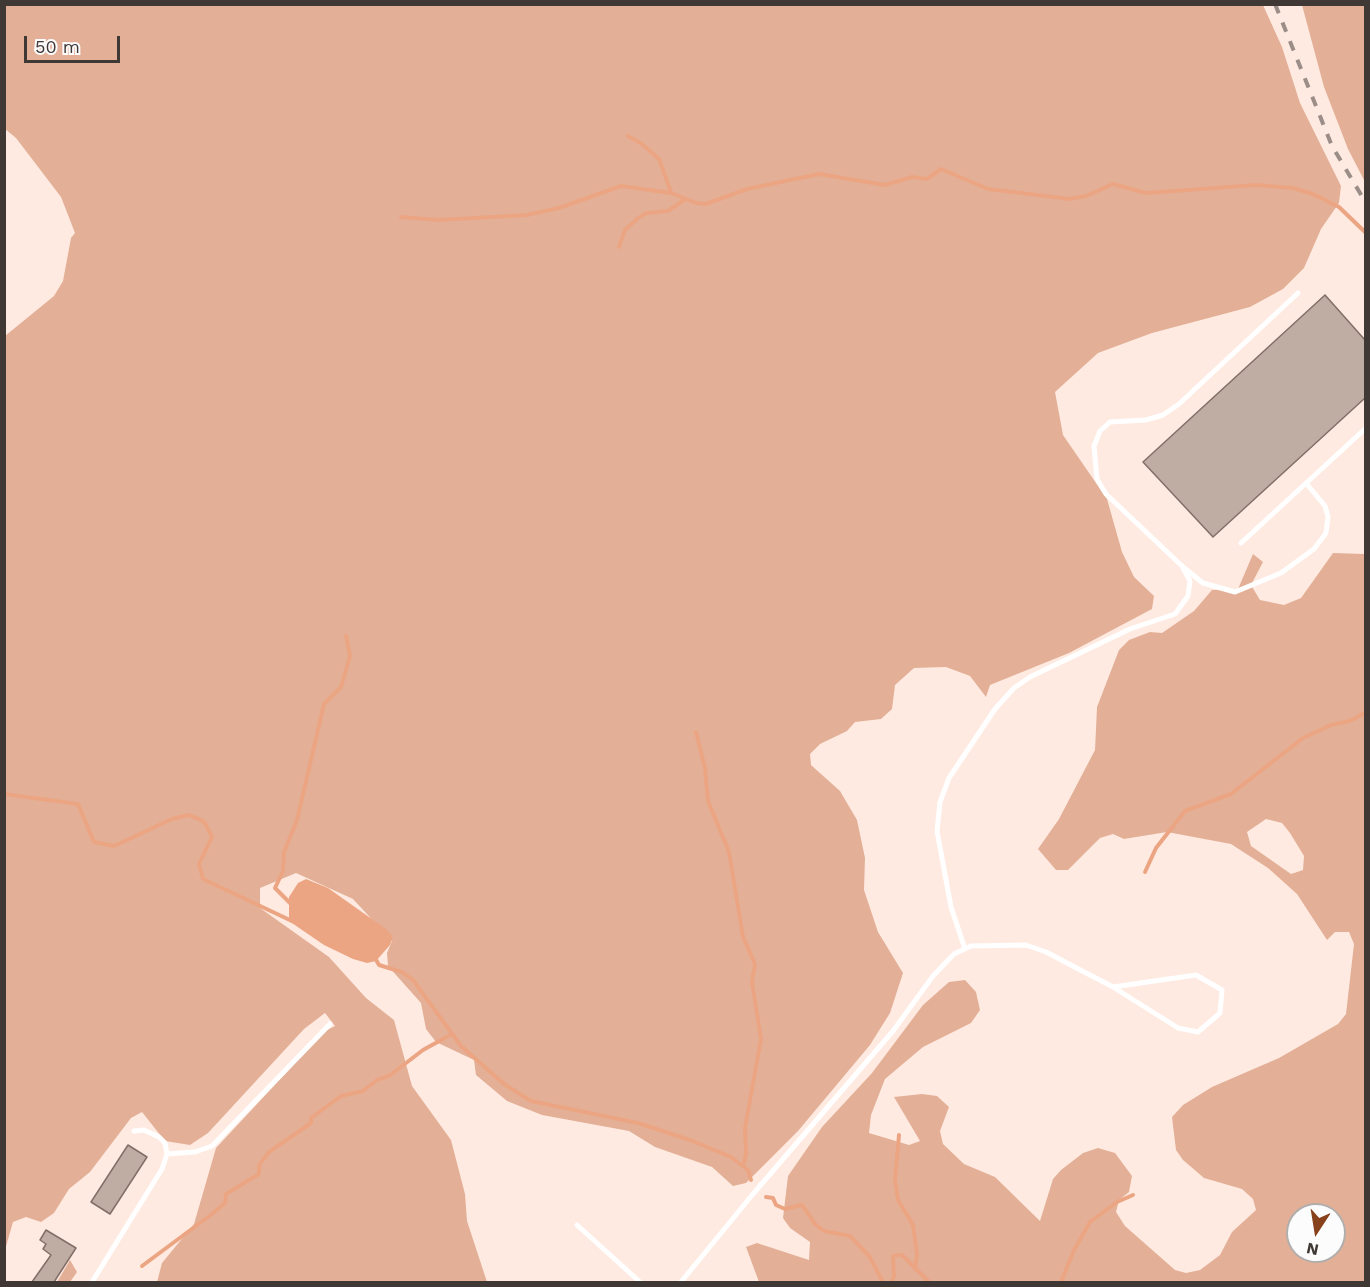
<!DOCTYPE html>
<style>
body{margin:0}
#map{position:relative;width:1370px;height:1287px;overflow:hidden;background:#ffeae1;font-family:"Work Sans",sans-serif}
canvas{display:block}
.frame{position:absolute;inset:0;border:6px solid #403835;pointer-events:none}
.north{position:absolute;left:1286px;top:1203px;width:60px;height:60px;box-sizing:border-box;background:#fcfcfc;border:2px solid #b1aeac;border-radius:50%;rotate:192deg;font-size:16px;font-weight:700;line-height:24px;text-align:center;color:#403835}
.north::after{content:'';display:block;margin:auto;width:21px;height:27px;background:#88421b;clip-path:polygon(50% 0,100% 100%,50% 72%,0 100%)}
.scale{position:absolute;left:24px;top:36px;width:96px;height:27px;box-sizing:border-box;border:3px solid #403835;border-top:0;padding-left:8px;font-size:18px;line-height:21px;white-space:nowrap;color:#403835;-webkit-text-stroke:4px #fcfcfc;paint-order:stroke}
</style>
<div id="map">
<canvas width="1370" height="1287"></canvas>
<div class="frame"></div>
<div class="north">N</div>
<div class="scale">50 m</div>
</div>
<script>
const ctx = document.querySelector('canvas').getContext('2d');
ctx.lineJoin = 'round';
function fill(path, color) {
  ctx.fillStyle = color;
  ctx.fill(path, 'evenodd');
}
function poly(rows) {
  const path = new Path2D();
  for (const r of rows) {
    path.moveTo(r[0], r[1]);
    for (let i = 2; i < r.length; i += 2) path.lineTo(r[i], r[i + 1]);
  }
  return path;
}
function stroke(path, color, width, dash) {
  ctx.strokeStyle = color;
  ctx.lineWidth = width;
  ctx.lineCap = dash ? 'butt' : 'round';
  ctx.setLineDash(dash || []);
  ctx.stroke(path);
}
fill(poly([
 [5,5,1263,5,1282,47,1300,103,1341,186,1339,203,1321,229,1304,268,1283,289,1250,307,1152,333,1098,353,1055,392,1063,435,1107,499,1122,552,1134,577,1154,596,1152,609,1069,653,990,685,986,697,970,676,946,667,914,668,895,685,892,709,881,719,855,722,847,731,820,744,810,754,811,765,840,791,857,820,865,858,864,890,878,932,903,973,890,1013,870,1045,798,1131,746,1183,733,1186,712,1167,655,1147,629,1131,542,1115,507,1101,476,1075,474,1060,436,1042,426,1029,421,1003,388,966,387,953,392,941,353,899,296,873,260,888,260,908,329,957,366,998,394,1020,412,1086,451,1140,465,1194,467,1221,487,1282,157,1282,162,1263,194,1224,216,1148,325,1031,335,1026,325,1013,304,1029,208,1133,190,1145,165,1141,142,1112,131,1118,90,1172,69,1189,54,1213,41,1222,26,1217,13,1222,5,1250,5,336,54,296,63,281,71,238,75,233,61,197,16,138,5,129],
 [1302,5,1365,5,1365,182,1348,149,1324,87],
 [1333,553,1365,554,1365,1282,759,1282,746,1247,757,1243,809,1260,810,1242,790,1228,783,1218,788,1176,822,1127,872,1073,923,1005,949,982,965,980,976,992,980,1010,971,1023,923,1047,885,1079,871,1115,869,1133,909,1145,920,1141,894,1097,922,1094,937,1096,949,1107,940,1131,943,1144,964,1164,995,1177,1040,1221,1053,1179,1061,1170,1083,1153,1098,1148,1115,1153,1132,1176,1129,1192,1119,1200,1116,1212,1125,1226,1175,1270,1186,1273,1200,1270,1220,1255,1232,1232,1256,1210,1253,1199,1242,1189,1204,1178,1183,1160,1176,1150,1172,1117,1183,1105,1212,1087,1279,1058,1338,1024,1346,1014,1354,944,1349,932,1335,932,1327,940,1297,894,1268,868,1231,844,1167,832,1124,839,1113,834,1100,838,1068,870,1056,870,1038,849,1059,819,1095,750,1097,707,1119,650,1129,640,1150,632,1162,633,1194,611,1212,590,1238,589,1253,554,1263,562,1251,585,1260,600,1284,605,1301,598],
 [1266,819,1282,823,1290,833,1304,856,1303,870,1291,874,1251,846,1247,832],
 [1298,1215,1334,1215,1334,1251,1298,1251],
 [70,1260,77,1272,70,1282,57,1282]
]), '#e3b097');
fill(poly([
 [306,879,328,888,386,929,393,937,390,945,376,961,367,963,353,959,324,945,289,921,289,897,298,883]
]), '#eca583');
stroke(poly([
 [628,136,642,144,659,159,671,192],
 [401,217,438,220,527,215,559,208,621,186,671,193,696,203,706,204,747,189,819,174,885,185,912,177,927,179,941,169,988,189,1070,199,1086,196,1113,184,1146,193,1256,185,1293,188,1313,194,1339,207,1366,233],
 [619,247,625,230,638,218,647,213,668,211,684,200],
 [696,732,705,768,708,801,729,852,743,937,755,964,752,982,761,1039,745,1128,746,1154,743,1166],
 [4,794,78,804,94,842,114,846,172,819,188,815,199,819,205,823,212,837,199,864,203,879,294,922],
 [1145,872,1156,848,1185,811,1231,794,1303,738,1331,725,1350,721,1366,712],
 [292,905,275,888,283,871,284,852,297,820,324,704,341,687,350,656,346,636],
 [375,958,379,965,402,972,413,980,461,1046,504,1084,531,1101,638,1123,690,1140,731,1157,748,1170,751,1180],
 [899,1135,895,1180,898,1200,913,1225,917,1255,915,1269],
 [766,1197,773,1198,776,1205,785,1209,802,1205,815,1224,824,1231,850,1236,869,1256,883,1282],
 [142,1266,212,1214,225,1203,226,1194,259,1174,259,1165,269,1152,311,1123,311,1118,341,1096,363,1091,377,1080,389,1076,423,1050,452,1034],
 [891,1282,894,1277,893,1256,902,1255,929,1282],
 [1061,1282,1074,1250,1090,1222,1117,1202,1133,1195]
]), '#eca583', 4);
const building = poly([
 [1325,295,1365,340,1365,398,1213,537,1143,462,1325,295],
 [128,1145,147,1157,110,1214,91,1202,128,1145],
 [46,1230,76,1248,54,1282,32,1282,51,1255,43,1249,46,1244,40,1240,46,1230]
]);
fill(building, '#bfaca3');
stroke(building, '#816f67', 1.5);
stroke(poly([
 [1241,543,1366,428],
 [1183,567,1203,583,1235,592,1281,573,1314,549,1326,533,1328,517,1325,506,1306,483],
 [965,949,951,907,937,831,940,802,949,778,995,709,1014,688,1030,677,1130,629,1175,614,1188,596,1190,581,1182,566,1106,494,1097,479,1094,446,1100,431,1110,422,1146,420,1163,415,1179,404,1298,293],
 [167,1154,195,1152,212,1146,330,1024],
 [577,1225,640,1282],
 [92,1282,162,1169,167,1154,165,1143,159,1137,144,1130,134,1131],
 [681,1282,753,1194,893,1031,933,976,954,954,971,946,1026,945,1046,952,1113,987,1178,1028,1198,1032,1220,1013,1222,990,1196,975,1113,987]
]), '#fff', 5);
stroke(poly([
 [1275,4,1332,146,1366,203]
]), '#9b8d87', 4, [10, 10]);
</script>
